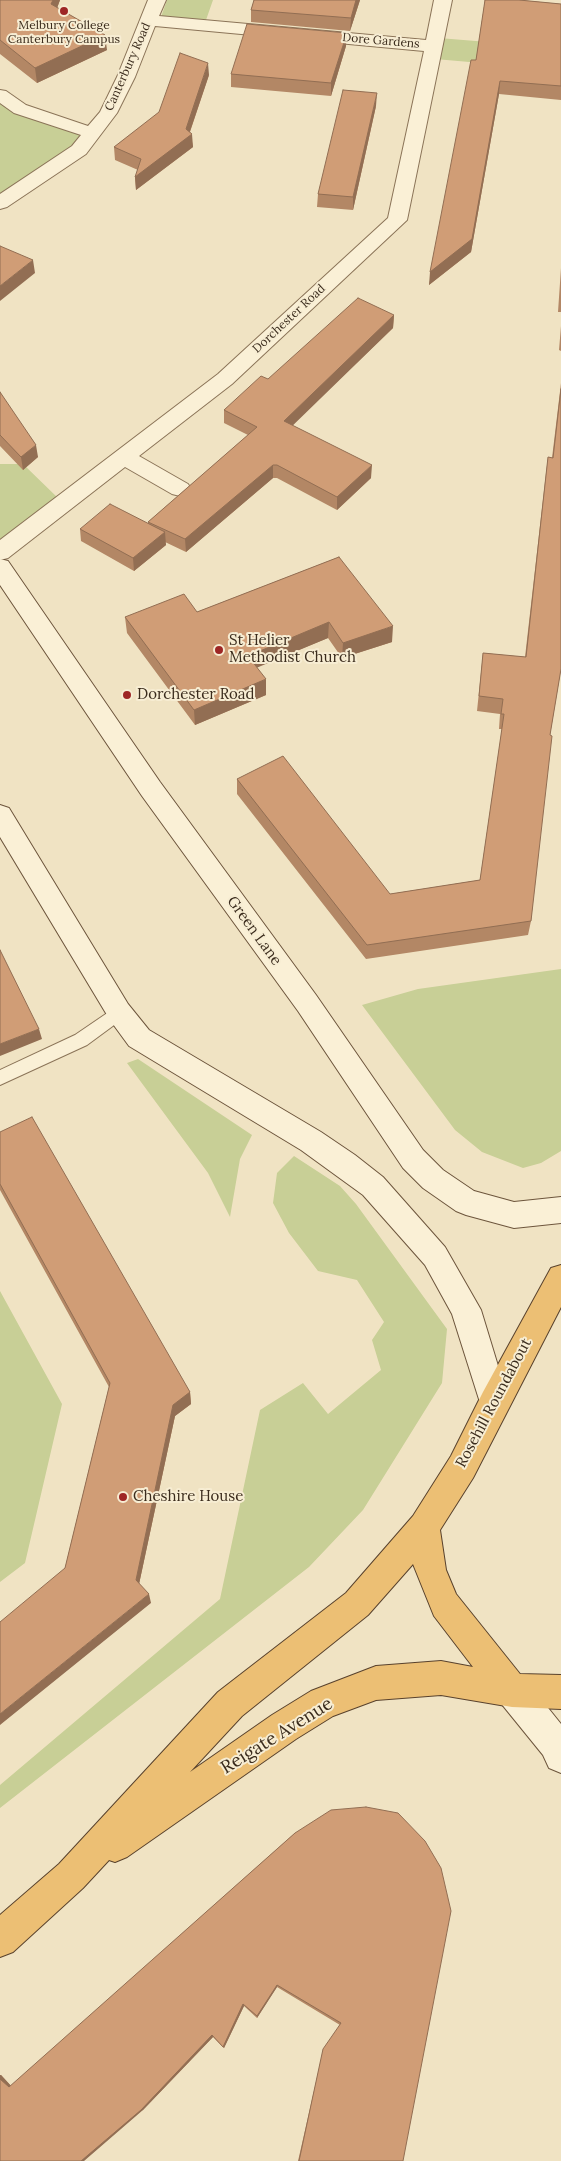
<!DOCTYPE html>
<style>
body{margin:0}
canvas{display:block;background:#f0e3c3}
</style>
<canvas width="561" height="2161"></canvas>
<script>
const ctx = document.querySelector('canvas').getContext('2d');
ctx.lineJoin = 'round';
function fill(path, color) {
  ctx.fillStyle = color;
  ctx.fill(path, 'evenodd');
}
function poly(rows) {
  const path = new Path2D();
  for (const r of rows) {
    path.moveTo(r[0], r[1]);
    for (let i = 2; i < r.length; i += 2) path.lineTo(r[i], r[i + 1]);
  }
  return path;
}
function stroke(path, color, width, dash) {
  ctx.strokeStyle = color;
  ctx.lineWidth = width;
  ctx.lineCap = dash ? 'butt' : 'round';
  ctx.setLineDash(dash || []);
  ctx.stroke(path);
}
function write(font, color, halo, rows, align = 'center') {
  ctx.font = font + ' Lora,serif';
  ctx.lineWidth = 4;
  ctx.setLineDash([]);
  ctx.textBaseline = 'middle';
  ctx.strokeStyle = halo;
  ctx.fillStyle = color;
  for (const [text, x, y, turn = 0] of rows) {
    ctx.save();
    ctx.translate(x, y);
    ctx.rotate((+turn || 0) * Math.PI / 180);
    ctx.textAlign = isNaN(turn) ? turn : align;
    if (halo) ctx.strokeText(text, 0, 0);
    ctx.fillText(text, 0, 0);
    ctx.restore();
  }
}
fill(poly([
 [167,0,213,0,206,20,161,17],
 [439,38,561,48,561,70,435,59],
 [0,100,83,135,71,147,0,198],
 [0,464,23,464,59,499,0,543],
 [561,969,561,1151,541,1163,523,1168,482,1152,455,1130,362,1005,418,989],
 [138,1059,252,1135,240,1159,230,1217,208,1173,127,1063],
 [294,1156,340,1186,356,1204,447,1329,442,1383,363,1510,309,1567,0,1808,0,1785,220,1599,260,1410,303,1383,328,1414,381,1370,372,1340,384,1322,357,1280,318,1271,289,1233,273,1203,277,1173],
 [0,1291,62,1404,25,1563,0,1582]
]), '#c8cf96');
const service = poly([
 [119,1005,125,1007,128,1012,125,1017,87,1045,0,1085,0,1070,75,1035,119,1005]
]);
const minor = poly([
 [148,0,166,0,159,16,426,40,434,0,452,0,407,220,232,384,139,456,188,484,191,489,188,494,180,496,172,494,125,467,8,558,0,560,0,540,218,374,388,218,424,51,155,26,135,77,117,113,86,154,7,207,0,209,0,194,72,146,81,135,14,113,0,103,0,90,6,91,26,105,88,126,100,112,117,77,148,0]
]);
const secondary = poly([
 [0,559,8,561,160,782,316,995,423,1150,443,1170,474,1191,514,1202,561,1197,561,1223,514,1228,466,1215,456,1211,423,1188,403,1168,298,1011,142,796,0,585,0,559],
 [0,805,9,808,128,1004,149,1030,321,1132,355,1155,383,1177,445,1247,481,1310,509,1402,505,1412,494,1417,483,1412,452,1314,425,1265,363,1195,301,1150,129,1046,110,1020,0,837,0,805],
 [512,1673,524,1678,561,1724,561,1773,549,1768,543,1755,500,1702,495,1690,500,1678,512,1673]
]);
const trunk = poly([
 [561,1265,561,1307,473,1478,440,1530,446,1570,456,1594,520,1674,561,1675,561,1709,512,1707,441,1695,376,1700,333,1716,296,1739,127,1857,115,1862,109,1860,83,1888,13,1952,0,1957,0,1915,59,1864,218,1692,346,1593,413,1516,451,1456,483,1392,551,1268,561,1265],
 [413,1564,434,1616,473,1667,441,1661,376,1666,311,1691,272,1715,190,1772,242,1716,368,1615,413,1564]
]);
stroke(service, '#8b7458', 2);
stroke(minor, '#8b7458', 2);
stroke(secondary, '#6d553c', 2);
stroke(trunk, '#59422d', 2);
fill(service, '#faf0d6');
fill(minor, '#faf0d6');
fill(secondary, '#faf0d6');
fill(trunk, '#ecbf74');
fill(poly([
 [0,0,60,0,57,8,107,50,37,83,0,54],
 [254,0,360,0,350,31,251,22,251,10],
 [485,0,520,0,561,4,561,100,499,94,471,252,429,285,476,60],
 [346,46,331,96,231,87,231,74],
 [209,75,190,132,193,147,136,190,135,177,138,170,115,160,114,147],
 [376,106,353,210,317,207,318,194],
 [561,268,561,312,558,312],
 [394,315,393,328,292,425,371,478,337,510,277,478,273,478,186,552,165,542,166,545,134,571,81,541,80,529,148,523,148,522,248,435,224,423,224,410,268,379],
 [561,326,561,351,559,350],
 [561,383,561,669,550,735,531,921,528,935,366,959,237,794,237,779,390,894,480,880,502,729,499,729,500,714,477,711,483,653,525,657,546,473,548,457,552,458],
 [0,392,38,457,23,470,0,446],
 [339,557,392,642,342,658,328,638,257,667,266,695,195,725,127,633,125,617,197,612],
 [0,1132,190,1392,191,1404,175,1416,139,1584,151,1603,65,1568,109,1387,0,1190],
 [295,1833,403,2161,298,2161,323,2051,340,2025,277,1987,257,2018,244,2006,224,2048,213,2037,143,2110,0,2161,1,2075,11,2086]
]), '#b38765');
fill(poly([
 [53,0,60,0,53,19,51,4],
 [356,0,360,0,350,31,351,18],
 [347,33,346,46,331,96,331,83],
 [105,35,107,50,37,83,35,68],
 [208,63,209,75,188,137,192,134,193,147,136,190,135,177,186,129],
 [500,81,499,94,471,252,429,285,430,272],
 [377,93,376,106,353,210,353,197],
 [33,260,35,273,0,301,0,286],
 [394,315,393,328,284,434,284,421],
 [36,445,38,457,23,470,21,457],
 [273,465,273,478,186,552,185,539],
 [372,465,371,478,337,510,337,497],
 [165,532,166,545,134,571,133,558],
 [329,622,328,638,249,671,248,656],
 [393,626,392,642,342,658,343,643],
 [266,679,266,695,195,725,194,710],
 [39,1029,42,1039,0,1056,0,1044],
 [190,1392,191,1404,175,1416,138,1589,136,1580,173,1405],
 [149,1594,151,1603,0,1725,0,1714],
 [277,1985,277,1987,257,2018,257,2016],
 [243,2004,244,2006,224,2048,223,2047],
 [212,2035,213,2037,143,2110,84,2161,81,2161],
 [0,2075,1,2075,13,2088,9,2087,0,2079]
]), '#926e53');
const building = poly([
 [0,0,53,0,51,4,105,35,35,68,0,40,0,0],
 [254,0,356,0,351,18,251,10,254,0],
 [485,0,519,0,561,4,561,86,500,81,472,239,430,272,471,60,476,60,485,0],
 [247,24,347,33,331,83,231,74,247,24],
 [180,53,208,63,186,129,192,134,135,177,141,159,114,147,159,112,180,53],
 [343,90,377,93,353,197,318,194,343,90],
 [0,246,33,260,0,286,0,246],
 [358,298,394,315,284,421,372,465,337,497,277,465,273,465,185,539,148,522,257,427,224,410,261,376,268,379,358,298],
 [561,389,561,669,550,735,552,736,531,921,367,945,237,779,283,756,390,894,480,880,504,714,501,714,503,699,479,696,483,653,526,657,548,457,553,458,561,389],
 [0,392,36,445,21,457,0,435,0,392],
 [110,504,165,532,133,558,80,529,110,504],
 [339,557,393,626,343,643,329,622,248,656,266,679,194,710,125,617,184,594,197,612,339,557],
 [0,950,39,1029,0,1044,0,950],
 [32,1117,190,1392,173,1405,136,1580,149,1594,0,1714,0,1622,65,1568,110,1383,0,1184,0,1132,32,1117],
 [366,1807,398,1813,425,1841,441,1868,451,1911,403,2161,299,2161,323,2049,341,2023,277,1985,257,2016,243,2004,223,2047,212,2035,141,2110,81,2161,0,2161,0,2079,9,2087,295,1833,331,1810,366,1807]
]);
fill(building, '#d09d76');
stroke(building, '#926e53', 1);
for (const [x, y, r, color] of [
 [64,11,5,"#9e2625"],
 [219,650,5,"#9e2625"],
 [127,695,5,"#9e2625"],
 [123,1497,5,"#9e2625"]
]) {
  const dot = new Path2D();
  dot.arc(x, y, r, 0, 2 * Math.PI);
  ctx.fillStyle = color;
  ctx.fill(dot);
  stroke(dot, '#f7edd3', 2);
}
write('12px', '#3b2c1d', '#f7edd3', [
 ["Melbury College",64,26],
 ["Canterbury Campus",64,40]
]);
write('12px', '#3b2c1d', '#f7edd3', [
 ["Dore Gardens",381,41,5],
 ["Canterbury Road",128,67,-66],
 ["Dorchester Road",289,319,-43]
]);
write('15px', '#3b2c1d', '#f7edd3', [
 ["St Helier",229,641],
 ["Methodist Church",229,658],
 ["Dorchester Road",137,695],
 ["Cheshire House",133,1497]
], 'left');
write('15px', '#3b2c1d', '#f7edd3', [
 ["Green Lane",254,931,54],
 ["Rosehill Roundabout",494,1403,-62]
]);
write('18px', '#3b2c1d', '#f7edd3', [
 ["Reigate Avenue",277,1736,-32]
]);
</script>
